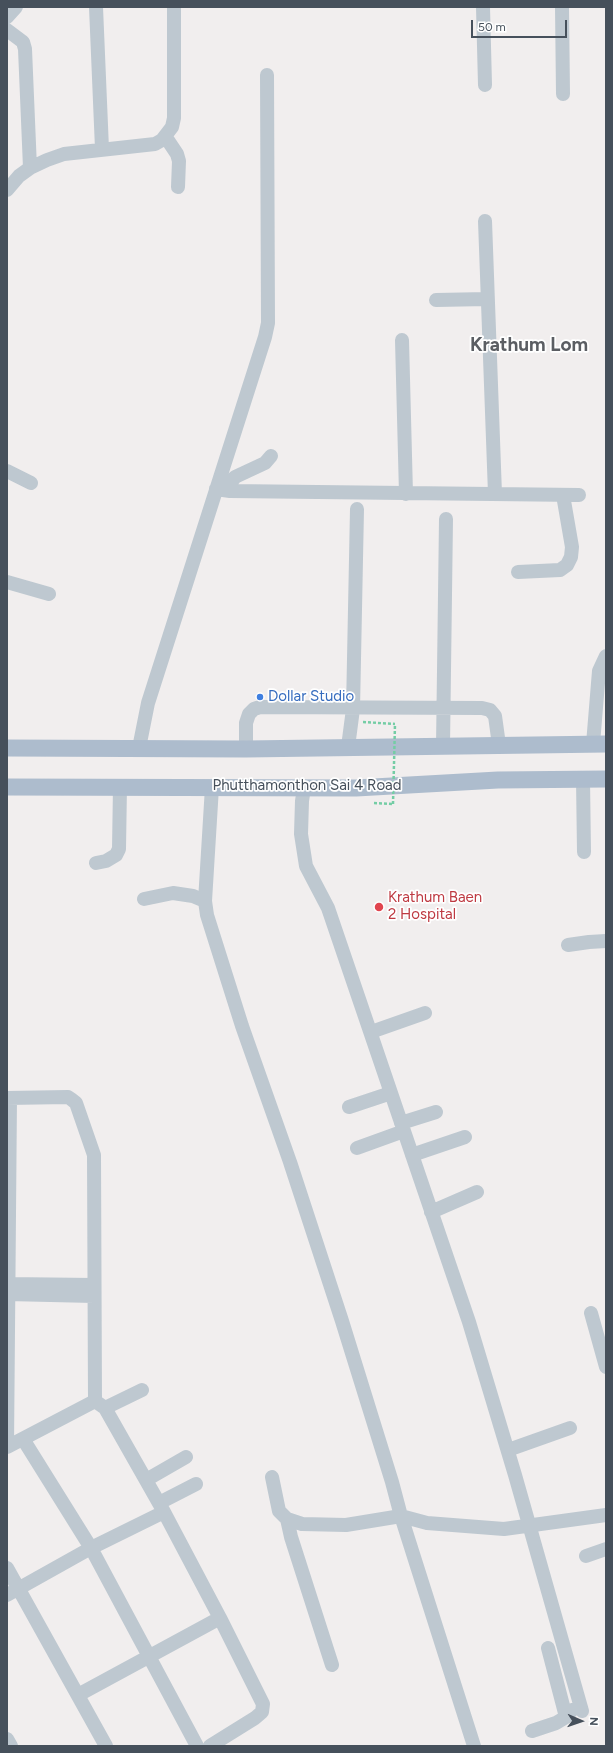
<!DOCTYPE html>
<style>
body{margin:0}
#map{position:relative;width:613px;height:1753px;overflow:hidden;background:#f1eeee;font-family:Figtree,sans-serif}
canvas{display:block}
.frame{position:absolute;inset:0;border:8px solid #46505b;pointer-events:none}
.north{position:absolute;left:561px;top:1701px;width:40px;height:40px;-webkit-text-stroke:3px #fff;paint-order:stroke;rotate:92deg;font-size:11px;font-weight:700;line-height:16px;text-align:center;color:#46505b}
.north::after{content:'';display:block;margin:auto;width:14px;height:18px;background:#46505b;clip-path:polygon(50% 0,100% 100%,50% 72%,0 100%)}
.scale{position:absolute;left:471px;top:20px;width:96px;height:18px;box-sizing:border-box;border:2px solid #46505b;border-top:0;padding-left:5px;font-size:12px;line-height:14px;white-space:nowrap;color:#46505b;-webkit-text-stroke:3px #fff;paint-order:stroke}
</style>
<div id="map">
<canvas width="613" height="1753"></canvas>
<div class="frame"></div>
<div class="north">N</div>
<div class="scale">50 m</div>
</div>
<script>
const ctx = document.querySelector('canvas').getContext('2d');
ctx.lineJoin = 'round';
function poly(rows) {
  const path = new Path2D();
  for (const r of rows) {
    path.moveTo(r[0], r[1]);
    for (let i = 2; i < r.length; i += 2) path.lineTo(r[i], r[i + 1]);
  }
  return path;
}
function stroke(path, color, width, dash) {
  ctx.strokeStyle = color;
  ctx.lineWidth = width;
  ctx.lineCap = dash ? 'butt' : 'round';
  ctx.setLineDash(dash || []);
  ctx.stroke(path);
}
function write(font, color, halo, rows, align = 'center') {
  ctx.font = font + ' Figtree,sans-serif';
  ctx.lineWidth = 3.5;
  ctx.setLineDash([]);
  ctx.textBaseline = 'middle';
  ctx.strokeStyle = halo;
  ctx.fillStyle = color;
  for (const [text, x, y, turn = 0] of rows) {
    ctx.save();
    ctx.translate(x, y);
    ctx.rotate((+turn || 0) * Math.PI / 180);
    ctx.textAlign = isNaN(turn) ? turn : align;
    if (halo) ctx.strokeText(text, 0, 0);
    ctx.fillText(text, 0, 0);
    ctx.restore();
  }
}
stroke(poly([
 [363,722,395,724],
 [374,803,393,804]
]), '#74cda5', 2.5, [3, 2]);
stroke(poly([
 [96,7,102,149],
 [483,7,485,85],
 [562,7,563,94],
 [7,17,16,7],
 [7,30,23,42,25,49,30,168],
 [165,136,177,154,179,161,178,187],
 [7,190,19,176,30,168,47,160,64,154,155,144,162,140,172,127,174,118,174,7],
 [485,221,495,494],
 [436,300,487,299],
 [402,340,406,494],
 [7,471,31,483],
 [216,489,230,491,579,495],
 [230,491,232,481,235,477,265,463,271,456],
 [518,572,560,570,567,565,571,557,572,547,563,495],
 [7,582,49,594],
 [593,744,599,671,606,656],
 [443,746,446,519],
 [348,747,353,709,357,509],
 [139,748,148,703,265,337,268,323,267,75],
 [246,749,246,723,249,714,254,709,260,707,482,708,490,710,495,716,499,745],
 [583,779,584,852],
 [212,787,205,901,207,915,242,1026,290,1162,342,1321,392,1482,401,1516,474,1746],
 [304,788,302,801,301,834,306,866,328,908,469,1322,515,1475,582,1711],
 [96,863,106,861,116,855,119,849,120,786],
 [144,899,173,893,193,896,205,901],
 [568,945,589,942,606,941],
 [371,1032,425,1013],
 [7,1098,68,1097,71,1099,76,1103,94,1155,95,1401,7,1447],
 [349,1107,391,1093],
 [401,1123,436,1112],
 [357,1148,404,1131],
 [412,1155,465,1137],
 [431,1212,477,1192],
 [7,1284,94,1285],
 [7,1294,94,1296],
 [591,1313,606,1367],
 [95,1401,105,1408,164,1512,220,1618,263,1704,262,1712,255,1718,210,1746],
 [105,1408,142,1390],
 [23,1439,91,1548,197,1746],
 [7,1446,10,1098],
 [508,1450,570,1428],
 [272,1477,279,1511,287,1519,302,1524,346,1525,401,1516,427,1523,504,1529,606,1515],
 [146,1480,186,1457],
 [159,1503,196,1484],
 [287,1519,291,1537,332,1665],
 [586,1556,606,1549],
 [7,1568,106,1746],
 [7,1595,91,1548,164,1512],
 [548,1648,566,1717],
 [78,1695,220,1618],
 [532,1731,556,1723,566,1717,572,1710],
 [7,1739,11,1746]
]), '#bec8d0', 14);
stroke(poly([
 [7,748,246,749,606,744],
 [7,787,356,788,498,780,606,779]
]), '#adbccd', 17);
stroke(poly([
 [393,804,395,724]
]), '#74cda5', 2.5, [3, 2]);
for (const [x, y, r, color] of [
 [260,697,4,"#3f7fe0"],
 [379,907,5,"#e0444e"]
]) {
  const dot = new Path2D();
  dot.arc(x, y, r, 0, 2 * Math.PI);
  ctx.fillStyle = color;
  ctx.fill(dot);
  stroke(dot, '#fff', 1.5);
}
write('15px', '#366cbe', '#fff', [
 ["Dollar Studio",268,697]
], 'left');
write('15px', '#46505b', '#fff', [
 ["Phutthamonthon Sai 4 Road",307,786]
]);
write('15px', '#be3a42', '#fff', [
 ["Krathum Baen",388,898],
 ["2 Hospital",388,915]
], 'left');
write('bold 19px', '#5b5e63', '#fff', [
 ["Krathum Lom",529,345]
]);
</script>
